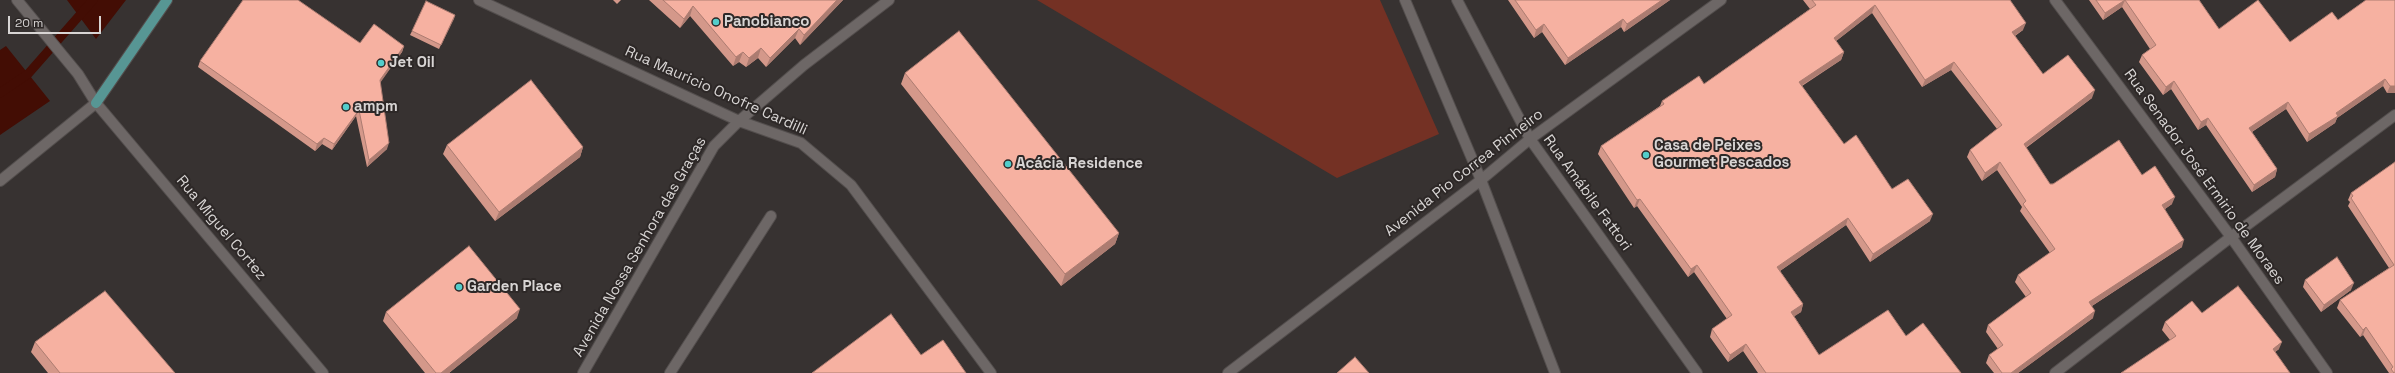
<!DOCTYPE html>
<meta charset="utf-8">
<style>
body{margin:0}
#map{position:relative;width:2395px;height:373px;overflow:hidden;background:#373231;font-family:"Space Grotesk",sans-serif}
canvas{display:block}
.scale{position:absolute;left:8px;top:16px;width:93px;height:18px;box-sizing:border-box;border:2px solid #d8d5d4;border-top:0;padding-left:5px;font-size:12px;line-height:14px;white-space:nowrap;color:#d8d5d4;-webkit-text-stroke:3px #2d2827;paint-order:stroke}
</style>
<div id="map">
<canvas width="2395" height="373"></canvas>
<div class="scale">20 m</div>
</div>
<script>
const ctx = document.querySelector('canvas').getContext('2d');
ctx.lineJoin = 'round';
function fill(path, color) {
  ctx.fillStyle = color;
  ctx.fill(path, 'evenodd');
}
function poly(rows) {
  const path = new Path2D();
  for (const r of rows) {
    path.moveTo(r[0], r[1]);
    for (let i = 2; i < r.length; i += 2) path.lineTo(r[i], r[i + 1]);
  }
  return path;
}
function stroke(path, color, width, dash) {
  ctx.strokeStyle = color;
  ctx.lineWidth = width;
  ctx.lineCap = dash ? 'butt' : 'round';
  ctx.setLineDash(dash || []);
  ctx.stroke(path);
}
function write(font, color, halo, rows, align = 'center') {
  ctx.font = font + ' "Space Grotesk",sans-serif';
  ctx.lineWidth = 4;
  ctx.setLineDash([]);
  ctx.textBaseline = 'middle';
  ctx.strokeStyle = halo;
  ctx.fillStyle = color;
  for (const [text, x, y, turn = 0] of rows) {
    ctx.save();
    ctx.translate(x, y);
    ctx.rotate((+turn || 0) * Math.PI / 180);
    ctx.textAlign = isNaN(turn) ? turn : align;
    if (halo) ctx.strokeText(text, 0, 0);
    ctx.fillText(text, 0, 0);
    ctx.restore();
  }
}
fill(poly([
 [1037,0,1380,0,1439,134,1337,178]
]), '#743124');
fill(poly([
 [67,0,126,0,96,39],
 [6,46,50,101,0,135,0,50]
]), '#430d04');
stroke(poly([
 [0,93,28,74,93,0]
]), '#430d04', 9);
const service = poly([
 [670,373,771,216]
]);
const minor = poly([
 [17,0,78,74,96,103,323,373],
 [479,0,739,121,801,143,851,185,991,373],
 [1405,0,1481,180,1555,373],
 [1457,0,1530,139,1697,373],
 [2055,0,2231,237,2327,373],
 [0,181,96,103],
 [583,373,714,146,739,121,804,65,889,0],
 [1228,373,1481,180,1530,139,1721,0],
 [2055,373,2231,237,2395,115]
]);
const primary = poly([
 [96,103,167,0]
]);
stroke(service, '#534e4d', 12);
stroke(minor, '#534e4d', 12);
stroke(primary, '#534e4d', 12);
stroke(service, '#6d6766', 10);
stroke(minor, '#6d6766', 10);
stroke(primary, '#579694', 10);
fill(poly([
 [613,0,621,0,617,4],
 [649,0,843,0,800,45,795,38,766,67,758,58,746,67,739,62,733,66,690,16,680,28],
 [1508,0,1670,0,1624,32,1621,27,1565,65,1542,32,1534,38],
 [1803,0,2010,0,2023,30,2015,36,2043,74,2092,98,2026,148,2050,184,2142,175,2172,204,2165,209,2182,247,2092,306,2093,318,2018,373,1994,373,1986,363,1989,355,1998,349,1986,332,1988,325,2026,297,2015,282,2018,275,2050,253,2020,211,2022,207,1997,170,1982,181,1967,157,1970,150,1997,129,1951,70,1922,87,1872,13,1836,41,1844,52,1841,60,1802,86,1844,144,1892,189,1930,221,1870,262,1846,225,1780,271,1803,304,1801,312,1794,316,1819,355,1906,336,1961,373,1758,373,1743,351,1728,362,1710,337,1712,329,1727,319,1694,272,1688,277,1637,206,1634,208,1598,154,1601,146,1660,106,1662,101,1704,84,1810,9],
 [2089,0,2199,0,2219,29,2290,42,2338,20,2366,0,2395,93,2387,93,2383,86,2337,118,2335,123,2307,142,2286,109,2252,132,2277,169,2275,177,2252,192,2206,125,2198,130,2171,89,2163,95,2139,62,2142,55,2150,49,2122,7,2103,20],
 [455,15,439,49,410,35,412,31],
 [360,43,404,46,402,52,380,82,387,149,367,167,356,116,332,150,322,144,315,151,198,67,200,61],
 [905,73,1119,233,1115,244,1061,286,901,84],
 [447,145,583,147,580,157,495,221,443,154],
 [2395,162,2395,373,2389,373,2363,335,2360,337,2337,308,2340,300,2389,268,2348,206,2350,202,2348,200,2351,193],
 [2305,280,2351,290,2321,312,2303,287],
 [386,312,517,318,449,373,425,373,383,321],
 [2202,313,2279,349,2275,352,2170,340,2162,330,2165,322],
 [35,342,175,373,48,373,31,352]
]), '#d4988a');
fill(poly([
 [837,0,843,0,800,45,804,35],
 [1662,0,1670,0,1624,32,1627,24],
 [2125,0,2122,7,2103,20,2105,13],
 [1875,5,1872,13,1831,45,1834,38],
 [693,6,690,16,680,28,684,19],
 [455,15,454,19,439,49,441,45],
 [1623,19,1621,27,1565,65,1568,58],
 [2026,23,2023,30,2009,39,2012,32],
 [1544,24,1542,32,1534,38,1536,30],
 [799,29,795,38,766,67,770,58],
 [404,46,402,52,378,86,380,80],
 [761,48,758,58,746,67,749,58],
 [743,52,739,62,733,66,736,57],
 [1844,52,1841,60,1796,89,1799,82],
 [1954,62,1951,70,1922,87,1925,80],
 [2385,79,2383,86,2337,118,2335,123,2307,142,2309,134,2336,113],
 [2174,81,2171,89,2163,95,2166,87],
 [2390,86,2395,86,2395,93,2387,93],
 [2095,90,2092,98,2021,151,2024,144],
 [2288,102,2286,109,2247,135,2249,128],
 [359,110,356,116,332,150,334,144],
 [2208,118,2206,125,2198,130,2201,122],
 [324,138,322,144,315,151,317,144],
 [389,143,387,149,367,167,369,160],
 [583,147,580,157,495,221,499,212],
 [2000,162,1997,170,1982,181,1985,173],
 [2277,169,2275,177,2252,192,2254,185],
 [2175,197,2172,204,2159,213,2162,205],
 [1640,199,1637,206,1634,208,1637,200],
 [1933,214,1930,221,1870,262,1873,254],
 [1848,218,1846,225,1774,275,1777,267],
 [1119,233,1115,244,1061,286,1065,274],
 [2184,240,2182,247,2087,309,2089,302],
 [1697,265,1694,272,1688,277,1691,269],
 [2354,283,2351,290,2321,312,2324,305],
 [1803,304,1801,312,1789,320,1791,312],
 [520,309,517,318,449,373,441,373],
 [2095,311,2093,318,2018,373,2011,373],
 [2366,327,2363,335,2360,337,2363,330],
 [2282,342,2279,349,2270,356,2273,349],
 [1746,344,1743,351,1728,362,1730,355]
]), '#ac7c71');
const building = poly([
 [243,0,298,0,360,43,374,24,404,46,380,80,389,143,369,160,359,110,334,144,324,138,317,144,200,61,243,0],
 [663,0,837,0,804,35,799,29,770,58,761,48,749,58,743,52,736,57,693,6,684,19,663,0],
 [1515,0,1662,0,1627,24,1623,19,1568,58,1544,24,1536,30,1515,0],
 [1812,0,2010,0,2026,23,2012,32,2043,74,2068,55,2095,90,2024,144,2050,184,2053,184,2119,140,2142,175,2155,166,2175,197,2162,205,2184,240,2089,302,2095,311,2011,373,2002,373,1989,355,2003,345,1988,325,2031,293,2018,275,2055,249,2023,204,2026,201,2000,162,1985,173,1970,150,2002,125,1954,62,1925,80,1875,5,1834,38,1844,52,1799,82,1844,144,1856,135,1892,189,1908,179,1933,214,1873,254,1848,218,1777,267,1803,304,1791,312,1819,355,1888,310,1906,336,1923,323,1961,373,1766,373,1746,344,1730,355,1712,329,1732,315,1697,265,1691,269,1640,199,1637,200,1601,146,1664,104,1662,101,1699,76,1704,84,1816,5,1812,0],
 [2096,0,2125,0,2105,13,2096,0],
 [2125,0,2199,0,2219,29,2258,0,2290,42,2332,12,2338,20,2366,0,2395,0,2395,86,2390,86,2385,79,2336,113,2338,116,2309,134,2288,102,2249,128,2277,169,2254,185,2208,118,2201,122,2174,81,2166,87,2142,55,2156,45,2125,0],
 [426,1,455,15,441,45,412,31,426,1],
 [959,31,1119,233,1065,274,905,73,959,31],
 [531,80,583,147,499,212,447,145,531,80],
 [2395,162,2395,373,2394,373,2391,369,2393,367,2366,327,2363,330,2340,300,2394,265,2351,198,2353,196,2351,193,2395,162],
 [469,246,520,309,441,373,436,373,386,312,469,246],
 [2337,257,2354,283,2324,305,2305,280,2337,257],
 [2238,286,2282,342,2273,349,2290,373,2121,373,2176,336,2165,322,2192,301,2202,313,2238,286],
 [105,291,175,373,60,373,35,342,105,291],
 [891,314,921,355,943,340,966,373,812,373,891,314],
 [1355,357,1369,373,1337,373,1355,357]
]);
fill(building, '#f6b1a1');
stroke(building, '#ac7c71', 1);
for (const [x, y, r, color] of [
 [716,22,4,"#53cdcb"],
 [381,63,4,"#53cdcb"],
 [346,107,4,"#53cdcb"],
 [1646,155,4,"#53cdcb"],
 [1008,164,4,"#53cdcb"],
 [459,287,4,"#53cdcb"]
]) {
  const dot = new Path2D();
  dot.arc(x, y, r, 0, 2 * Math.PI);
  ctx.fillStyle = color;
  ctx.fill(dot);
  stroke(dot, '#2d2827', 1.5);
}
write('bold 15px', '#d8d5d4', '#2d2827', [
 ["Panobianco",724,22],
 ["Jet Oil",389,63],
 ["ampm",354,107],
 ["Casa de Peixes",1654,146],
 ["Gourmet Pescados",1654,163],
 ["Acácia Residence",1016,164],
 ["Garden Place",467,287]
], 'left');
write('15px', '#d8d5d4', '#2d2827', [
 ["Rua Mauricio Onofre Cardilli",716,91,24],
 ["Avenida Pio Correa Pinheiro",1464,173,-38],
 ["Rua Senador José Ermirio de Moraes",2204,177,54],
 ["Rua Amábile Fattori",1587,193,54],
 ["Rua Miguel Cortez",221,228,50],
 ["Avenida Nossa Senhora das Graças",640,247,-60]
]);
</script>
